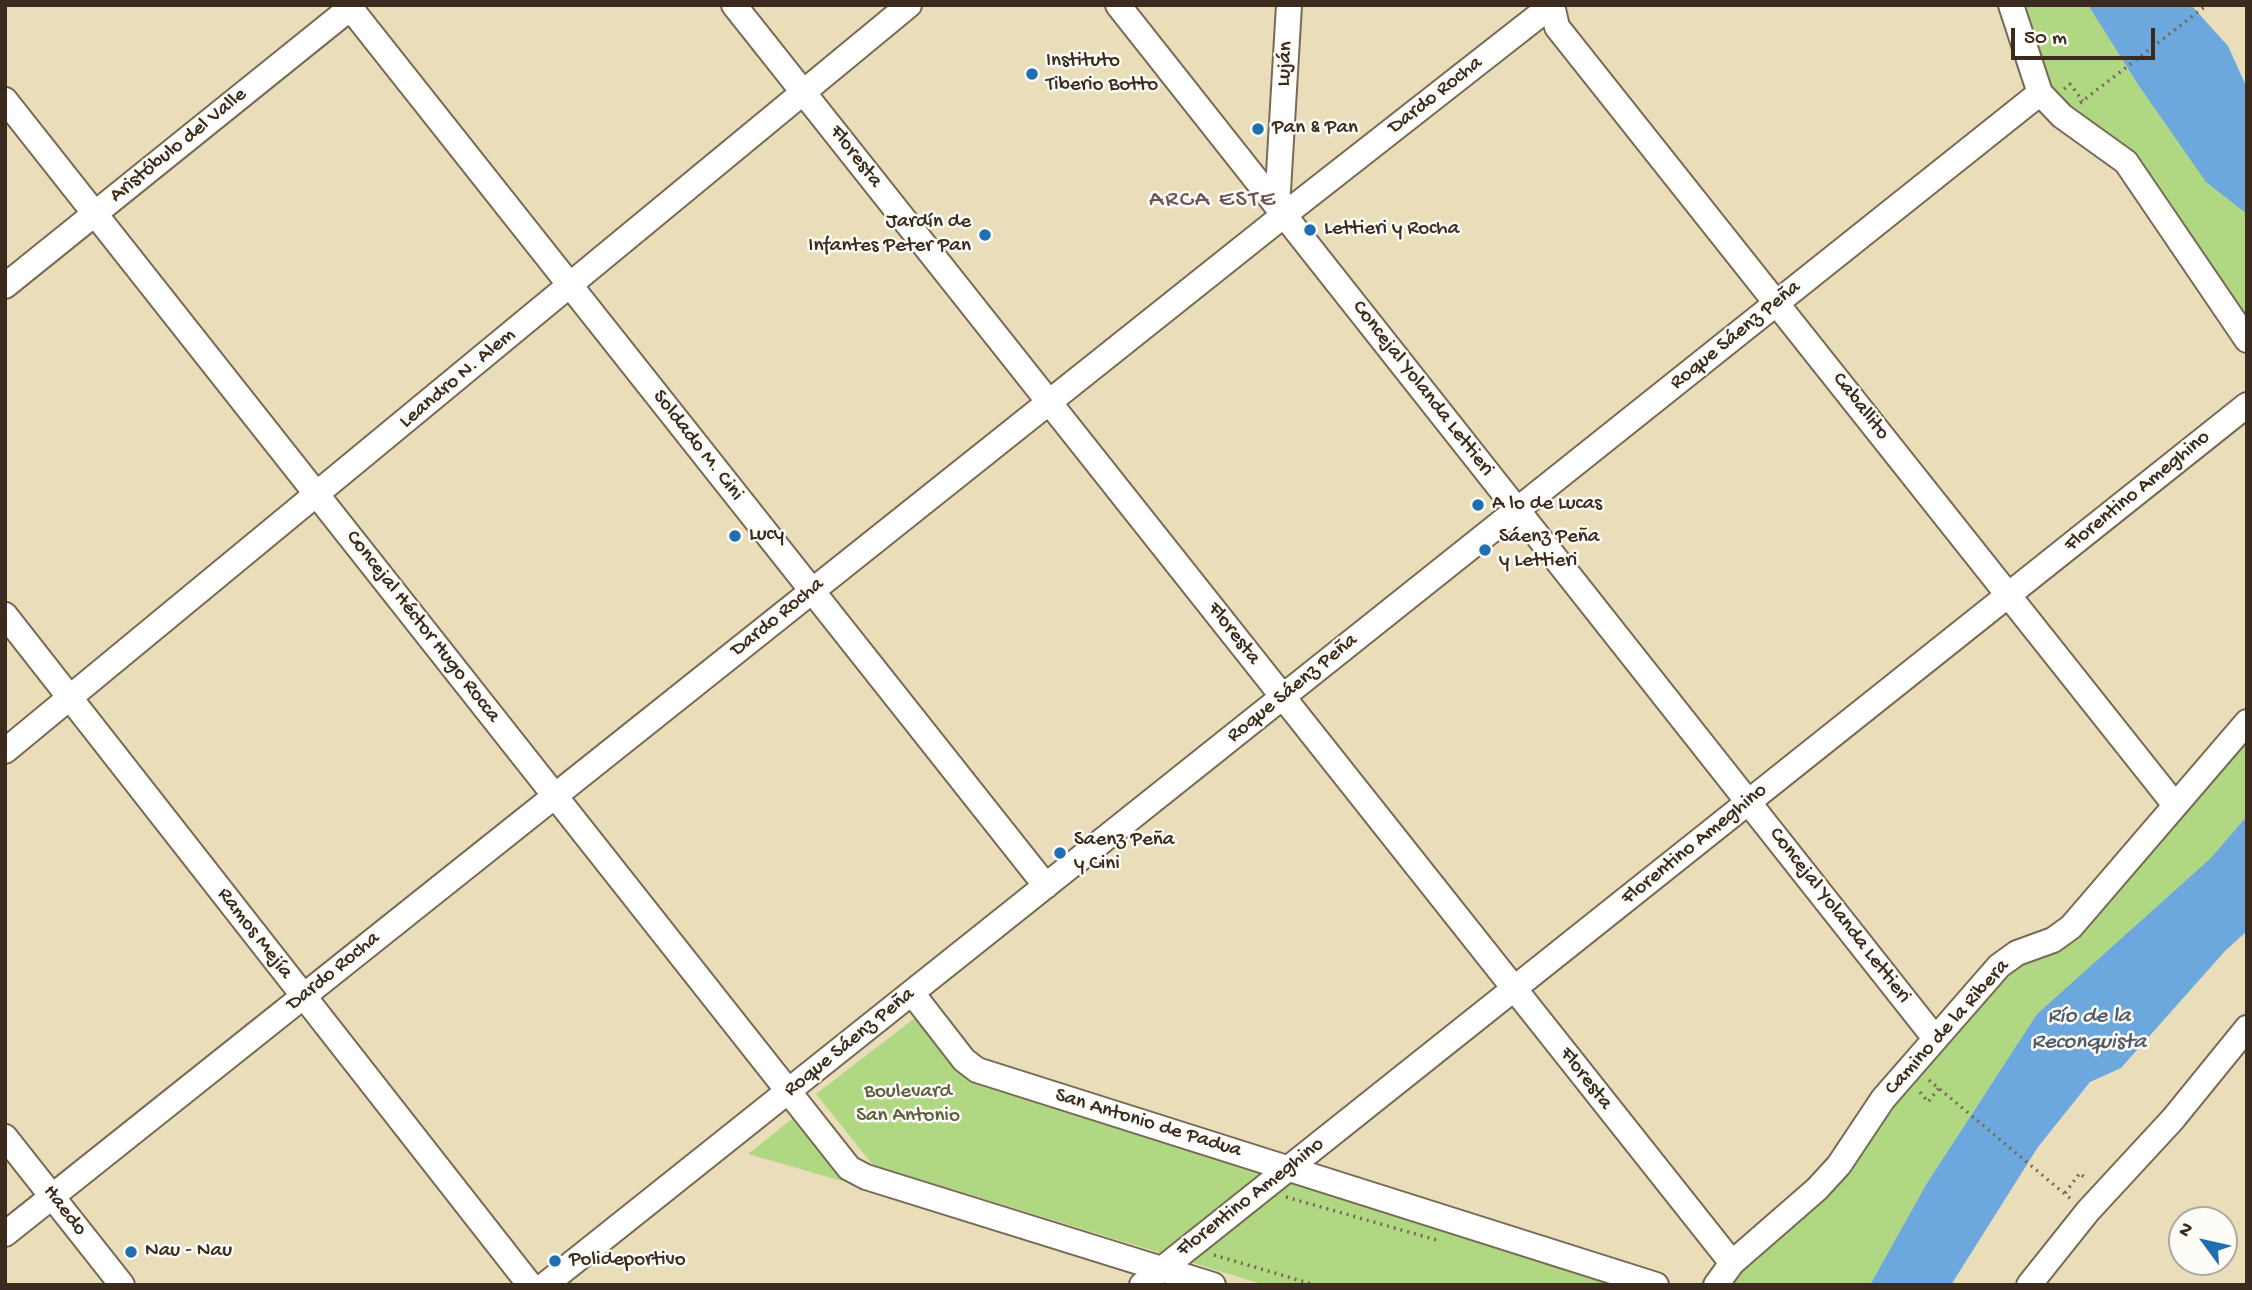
<!DOCTYPE html>
<meta charset="utf-8">
<style>
body{margin:0}
#map{position:relative;width:2252px;height:1290px;overflow:hidden;background:#e9deb9;font-family:"Gochi Hand",sans-serif}
canvas{display:block}
.frame{position:absolute;inset:0;border:7px solid #3b2a1e;pointer-events:none}
.north{position:absolute;left:2168px;top:1206px;width:70px;height:70px;box-sizing:border-box;background:#fdfcf7;border:2px solid #afa8a0;border-radius:50%;rotate:303deg;font-size:19px;font-weight:700;line-height:28px;text-align:center;color:#3b2a1e}
.north::after{content:'';display:block;margin:auto;width:24px;height:32px;background:#1f6fb2;clip-path:polygon(50% 0,100% 100%,50% 72%,0 100%)}
.scale{position:absolute;left:2011px;top:28px;width:144px;height:32px;box-sizing:border-box;border:4px solid #3b2a1e;border-top:0;padding-left:9px;font-size:21px;line-height:24px;white-space:nowrap;color:#3b2a1e;-webkit-text-stroke:5px #fdfcf7;paint-order:stroke}
</style>
<div id="map">
<canvas width="2252" height="1290"></canvas>
<div class="frame"></div>
<div class="north">N</div>
<div class="scale">50 m</div>
</div>
<script>
const ctx = document.querySelector('canvas').getContext('2d');
ctx.lineJoin = 'round';
function fill(path, color) {
  ctx.fillStyle = color;
  ctx.fill(path, 'evenodd');
}
function poly(rows) {
  const path = new Path2D();
  for (const r of rows) {
    path.moveTo(r[0], r[1]);
    for (let i = 2; i < r.length; i += 2) path.lineTo(r[i], r[i + 1]);
  }
  return path;
}
function stroke(path, color, width, dash) {
  ctx.strokeStyle = color;
  ctx.lineWidth = width;
  ctx.lineCap = dash ? 'butt' : 'round';
  ctx.setLineDash(dash || []);
  ctx.stroke(path);
}
function write(font, color, halo, rows, align = 'center') {
  ctx.font = font + ' "Gochi Hand",sans-serif';
  ctx.lineWidth = 5;
  ctx.setLineDash([]);
  ctx.textBaseline = 'middle';
  ctx.strokeStyle = halo;
  ctx.fillStyle = color;
  for (const [text, x, y, turn = 0] of rows) {
    ctx.save();
    ctx.translate(x, y);
    ctx.rotate((+turn || 0) * Math.PI / 180);
    ctx.textAlign = isNaN(turn) ? turn : align;
    if (halo) ctx.strokeText(text, 0, 0);
    ctx.fillText(text, 0, 0);
    ctx.restore();
  }
}
fill(poly([
 [2018,5,2088,5,2139,86,2206,181,2247,214,2247,322,2127,147,2098,129,2054,93],
 [2247,743,2247,816,2212,858,2037,1014,1927,1183,1870,1285,1726,1285,1999,976,2176,822],
 [916,1017,965,1073,1634,1285,1265,1285,873,1165,816,1094],
 [797,1115,849,1183,748,1154]
]), '#b0d883');
fill(poly([
 [2088,5,2191,5,2228,46,2247,88,2247,214,2206,182,2139,86],
 [2247,816,2247,931,2225,951,2121,1068,2090,1082,2038,1147,1951,1285,1870,1285,1927,1183,2037,1014,2211,858]
]), '#6ca8de');
const minor = poly([
 [348,5,1046,886],
 [734,5,1732,1263],
 [1118,5,1934,1037],
 [1552,5,1557,27,2175,805],
 [2011,5,2040,93,2062,116,2126,162,2247,340],
 [5,100,849,1168,866,1177,1213,1285],
 [1277,207,1289,5],
 [5,286,354,5],
 [5,615,530,1285],
 [5,751,909,5],
 [912,993,964,1060,977,1070,1656,1285],
 [5,1137,122,1285],
 [5,1234,1284,215,1552,5],
 [545,1285,2040,93],
 [1142,1285,2247,405],
 [1716,1285,1732,1263,1817,1189,1839,1165,1883,1099,1999,966,2017,953,2053,940,2071,927,2247,722],
 [2029,1285,2088,1211,2173,1119,2247,1028]
]);
stroke(minor, '#786954', 28);
stroke(poly([
 [2064,89,2070,84,2083,101],
 [2080,103,2207,5],
 [1929,1080,2072,1200],
 [1920,1092,1928,1102,1939,1088],
 [2065,1193,2080,1173,2087,1180],
 [1286,1197,1440,1241],
 [1214,1255,1315,1285]
]), '#786954', 3.5, [2, 5]);
stroke(minor, '#fff', 24);
for (const [x, y, r, color] of [
 [1032,74,7,"#1f6fb2"],
 [1258,129,7,"#1f6fb2"],
 [1310,230,7,"#1f6fb2"],
 [985,235,7,"#1f6fb2"],
 [1478,505,7,"#1f6fb2"],
 [735,536,7,"#1f6fb2"],
 [1485,550,7,"#1f6fb2"],
 [1060,853,7,"#1f6fb2"],
 [131,1252,7,"#1f6fb2"],
 [555,1261,7,"#1f6fb2"]
]) {
  const dot = new Path2D();
  dot.arc(x, y, r, 0, 2 * Math.PI);
  ctx.fillStyle = color;
  ctx.fill(dot);
  stroke(dot, '#fdfcf7', 2.5);
}
write('21px', '#3b2a1e', '#fdfcf7', [
 ["Instituto",1046,62],
 ["Tiberio Botto",1046,86],
 ["Pan & Pan",1272,129],
 ["Jardín de",971,223,"right"],
 ["Infantes Peter Pan",971,247,"right"],
 ["Lettieri y Rocha",1324,230],
 ["A lo de Lucas",1492,505],
 ["Lucy",749,536],
 ["Sáenz Peña",1499,538],
 ["y Lettieri",1499,562],
 ["Saenz Peña",1074,841],
 ["y Cini",1074,865],
 ["Nau - Nau",145,1252],
 ["Polideportivo",569,1261]
], 'left');
write('21px', '#3b2a1e', '#fdfcf7', [
 ["Luján",1286,64,-87],
 ["Dardo Rocha",1436,96,-38],
 ["Aristóbulo del Valle",179,146,-39],
 ["Floresta",855,157,52],
 ["Roque Sáenz Peña",1736,336,-39],
 ["Leandro N. Alem",458,379,-40],
 ["Concejal Yolanda Lettieri",1422,389,52],
 ["Caballito",1860,407,52],
 ["Soldado M. Cini",697,446,52],
 ["Florentino Ameghino",2138,492,-39],
 ["Dardo Rocha",778,618,-39],
 ["Concejal Héctor Hugo Rocca",422,627,52],
 ["Floresta",1233,634,52],
 ["Roque Sáenz Peña",1293,689,-39],
 ["Florentino Ameghino",1695,845,-39],
 ["Concejal Yolanda Lettieri",1839,916,52],
 ["Ramos Mejía",254,934,52],
 ["Dardo Rocha",334,972,-39],
 ["Camino de la Ribera",1948,1028,-48],
 ["Roque Sáenz Peña",850,1043,-39],
 ["Floresta",1585,1079,52],
 ["San Antonio de Padua",1148,1124,17],
 ["Florentino Ameghino",1251,1198,-38],
 ["Haedo",64,1211,52]
]);
write('21px', '#5e5e3c', '#fdfcf7', [
 ["Boulevard",908,1093],
 ["San Antonio",908,1117]
]);
write('italic 23px', '#4f5c6b', '#fdfcf7', [
 ["Río de la",2089,1017],
 ["Reconquista",2089,1043]
]);
ctx.letterSpacing = '2px';
write('24px', '#705457', '#fdfcf7', [
 ["ARCA ESTE",1213,201]
]);
ctx.letterSpacing = '0px';
</script>
